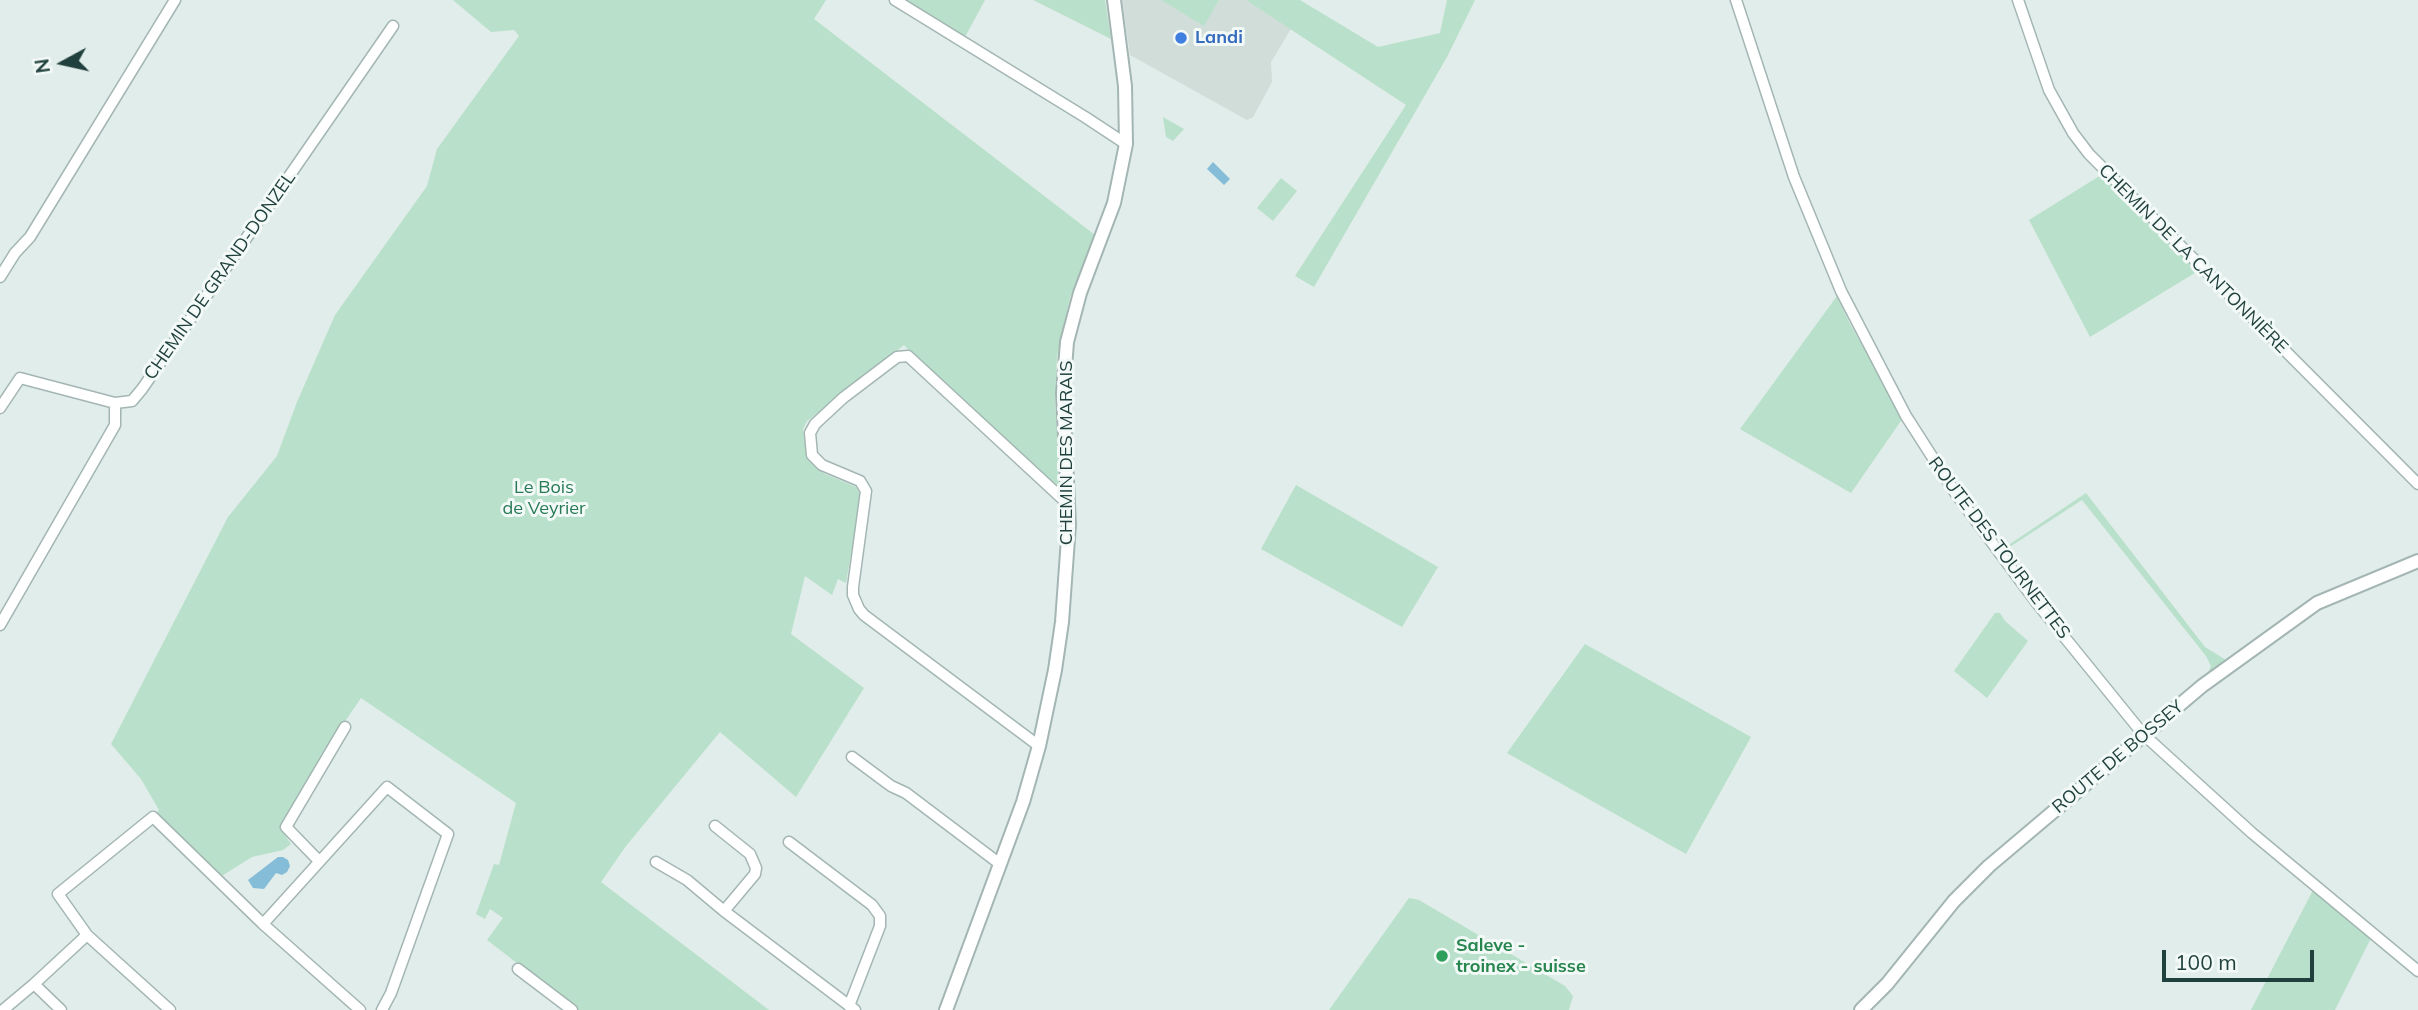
<!DOCTYPE html>
<meta charset="utf-8">
<style>
body{margin:0}
#map{position:relative;width:2418px;height:1010px;overflow:hidden;background:#e1edea;font-family:Mulish,sans-serif}
canvas{display:block}
.north{position:absolute;left:28px;top:28px;width:70px;height:70px;-webkit-text-stroke:5px #f2f9f7;paint-order:stroke;rotate:262deg;font-size:19px;font-weight:700;line-height:28px;text-align:center;color:#20403d}
.north::after{content:'';display:block;margin:auto;width:24px;height:32px;background:#20403d;clip-path:polygon(50% 0,100% 100%,50% 72%,0 100%)}
.scale{position:absolute;left:2162px;top:950px;width:152px;height:32px;box-sizing:border-box;border:4px solid #20403d;border-top:0;padding-left:9px;font-size:21px;line-height:24px;white-space:nowrap;color:#20403d;-webkit-text-stroke:5px #f2f9f7;paint-order:stroke}
</style>
<div id="map">
<canvas width="2418" height="1010"></canvas>
<div class="north">N</div>
<div class="scale">100 m</div>
</div>
<script>
const ctx = document.querySelector('canvas').getContext('2d');
ctx.lineJoin = 'round';
function fill(path, color) {
  ctx.fillStyle = color;
  ctx.fill(path, 'evenodd');
}
function poly(rows) {
  const path = new Path2D();
  for (const r of rows) {
    path.moveTo(r[0], r[1]);
    for (let i = 2; i < r.length; i += 2) path.lineTo(r[i], r[i + 1]);
  }
  return path;
}
function stroke(path, color, width, dash) {
  ctx.strokeStyle = color;
  ctx.lineWidth = width;
  ctx.lineCap = dash ? 'butt' : 'round';
  ctx.setLineDash(dash || []);
  ctx.stroke(path);
}
function write(font, color, halo, rows, align = 'center') {
  ctx.font = font + ' Mulish,sans-serif';
  ctx.lineWidth = 6;
  ctx.setLineDash([]);
  ctx.textBaseline = 'middle';
  ctx.strokeStyle = halo;
  ctx.fillStyle = color;
  for (const [text, x, y, turn = 0] of rows) {
    ctx.save();
    ctx.translate(x, y);
    ctx.rotate((+turn || 0) * Math.PI / 180);
    ctx.textAlign = isNaN(turn) ? turn : align;
    if (halo) ctx.strokeText(text, 0, 0);
    ctx.fillText(text, 0, 0);
    ctx.restore();
  }
}
fill(poly([
 [1122,0,1161,0,1204,25,1219,0,1246,0,1291,29,1271,62,1272,82,1253,117,1247,120,1130,55]
]), '#d0ddd9');
fill(poly([
 [453,0,826,0,814,19,1095,235,1070,297,1057,357,1055,398,1060,488,1048,483,963,406,904,345,807,421,803,429,806,451,823,473,856,487,861,496,846,583,838,579,832,595,805,576,791,634,864,688,796,797,720,732,626,846,601,882,769,1010,578,1010,487,940,503,918,490,909,485,919,476,914,494,864,499,865,516,803,361,698,319,759,280,828,291,844,283,850,252,857,220,877,156,815,159,810,141,779,111,744,228,517,277,456,297,402,335,315,427,186,437,149,519,36,514,30,491,32],
 [905,0,985,0,965,37],
 [1033,0,1105,0,1111,39],
 [1161,0,1219,0,1204,26],
 [1246,0,1300,0,1378,47,1440,33,1447,0,1475,0,1447,57,1314,287,1295,276,1406,105],
 [1163,117,1184,129,1173,141,1166,137],
 [2101,175,2198,271,2090,337,2029,220],
 [1281,178,1297,191,1273,221,1257,208],
 [1837,296,1849,322,1903,418,1851,493,1740,429],
 [1296,485,1438,567,1402,627,1261,549],
 [2086,493,2205,647,2226,660,2207,675,2211,666,2206,656,2082,500,2002,552,2001,550],
 [1995,613,2000,613,2005,621,2028,641,1987,698,1954,671],
 [1585,644,1751,737,1686,854,1507,753],
 [2313,890,2371,938,2335,1010,2251,1010],
 [1409,898,1419,900,1565,986,1573,996,1569,1010,1329,1010]
]), '#b9e0ca');
fill(poly([
 [1213,162,1230,179,1224,185,1207,169],
 [278,857,283,857,288,860,290,866,287,872,282,875,276,873,264,889,253,888,248,880]
]), '#85bcd7');
const minor = poly([
 [895,0,1085,117,1126,144],
 [1736,0,1794,177,1841,291,1906,416,1956,494,2036,602,2143,734,2252,833,2418,971],
 [2018,0,2049,90,2073,133,2089,154,2418,484],
 [0,277,15,253,30,237,175,0],
 [0,408,20,378,115,403,132,401,142,389,393,26],
 [0,625,115,425,115,403],
 [1039,746,864,615,859,609,853,595,853,587,866,491,860,481,822,465,812,455,810,433,815,424,843,398,897,357,908,356,1068,504],
 [852,757,891,786,906,793,1000,864],
 [715,826,750,854,756,868,755,874,724,911],
 [789,842,872,905,880,916,880,926,849,1006],
 [319,861,286,827,345,727],
 [656,862,687,880,724,911,855,1010],
 [263,924,387,787,448,834,391,993,382,1010],
 [87,935,58,894,153,817,263,924,360,1010],
 [518,969,572,1010],
 [34,984,87,935,170,1010],
 [3,1010,34,984,61,1010]
]);
const tertiary = poly([
 [946,1010,1023,802,1039,746,1055,670,1062,622,1069,525,1063,393,1067,342,1080,293,1114,203,1126,144,1125,86,1114,0],
 [1861,1010,1887,984,1954,901,1989,866,2202,686,2317,603,2418,561]
]);
stroke(minor, '#a3b6b3', 13);
stroke(tertiary, '#a3b6b3', 16);
stroke(minor, '#fff', 10);
stroke(tertiary, '#fff', 12);
for (const [x, y, r, color] of [
 [1181,38,7,"#3f7fe0"],
 [1442,956,7,"#2e9e5b"]
]) {
  const dot = new Path2D();
  dot.arc(x, y, r, 0, 2 * Math.PI);
  ctx.fillStyle = color;
  ctx.fill(dot);
  stroke(dot, '#f2f9f7', 2.5);
}
write('bold 18px', '#366cbe', '#f2f9f7', [
 ["Landi",1195,38]
], 'left');
write('18px', '#20403d', '#f2f9f7', [
 ["CHEMIN DE LA CANTONNIÈRE",2193,259,45],
 ["CHEMIN DE GRAND-DONZEL",220,276,-55],
 ["CHEMIN DES MARAIS",1067,453,-90],
 ["ROUTE DES TOURNETTES",1999,548,53],
 ["ROUTE DE BOSSEY",2118,757,-40]
]);
write('18px', '#277a55', '#f2f9f7', [
 ["Le Bois",544,488],
 ["de Veyrier",544,509]
]);
write('bold 18px', '#27864d', '#f2f9f7', [
 ["Saleve -",1456,946],
 ["troinex - suisse",1456,967]
], 'left');
</script>
